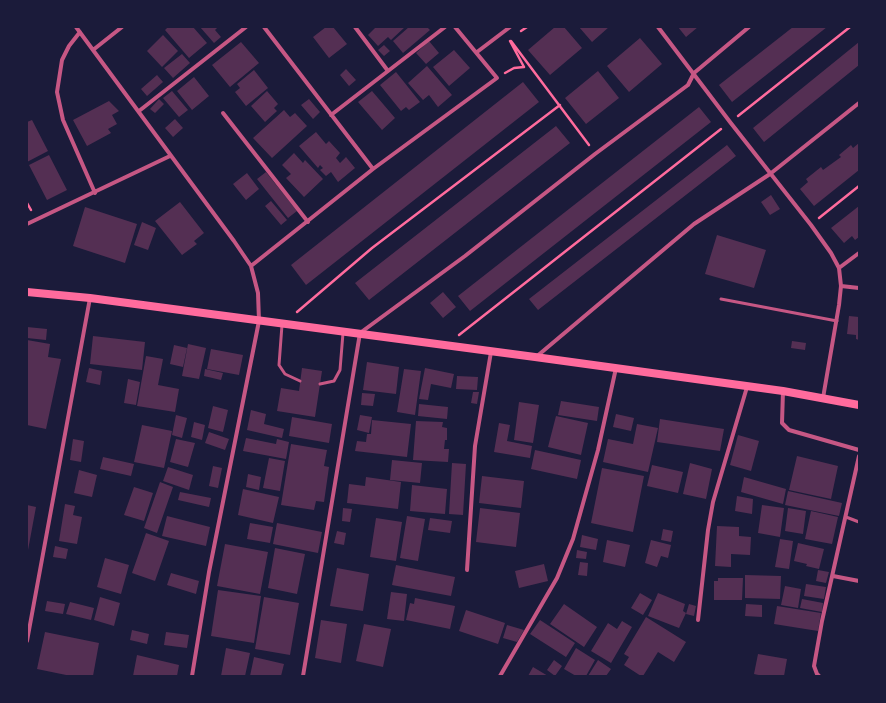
<!DOCTYPE html>
<style>
body{margin:0}
#map{position:relative;width:886px;height:703px;overflow:hidden;background:#1b1b3a;font-family:Signika,sans-serif}
canvas{display:block}
.frame{position:absolute;inset:0;border:28px solid #1b1b3a;pointer-events:none}
</style>
<div id="map">
<canvas width="886" height="703"></canvas>
<div class="frame"></div>
</div>
<script>
const ctx = document.querySelector('canvas').getContext('2d');
ctx.lineJoin = 'round';
function fill(path, color) {
  ctx.fillStyle = color;
  ctx.fill(path, 'evenodd');
}
function poly(rows) {
  const path = new Path2D();
  for (const r of rows) {
    path.moveTo(r[0], r[1]);
    for (let i = 2; i < r.length; i += 2) path.lineTo(r[i], r[i + 1]);
  }
  return path;
}
function stroke(path, color, width, dash) {
  ctx.strokeStyle = color;
  ctx.lineWidth = width;
  ctx.lineCap = dash ? 'butt' : 'round';
  ctx.setLineDash(dash || []);
  ctx.stroke(path);
}
fill(poly([
 [168,27,193,27,207,43,189,58,165,30],
 [200,27,218,27,215,30,221,37,214,43],
 [326,27,333,27,347,44,329,58,313,37],
 [376,27,405,27,391,40,388,37,378,46,368,35],
 [409,27,427,27,430,30,403,53,393,41],
 [555,27,564,27,582,48,550,75,528,50],
 [579,27,609,27,592,42],
 [678,27,698,27,686,37],
 [793,27,827,27,732,102,719,85],
 [163,35,178,51,162,67,147,51],
 [640,38,662,64,629,92,607,66],
 [429,41,439,53,426,64,416,53],
 [241,42,259,63,230,87,212,65],
 [859,42,859,65,764,142,753,128],
 [384,45,390,51,384,56,378,50],
 [454,50,470,68,449,86,433,67],
 [182,54,190,63,173,78,164,68],
 [427,66,452,95,438,107,429,95,423,100,408,83],
 [346,69,356,80,349,86,340,75],
 [254,70,268,88,246,106,235,92,240,88,237,84],
 [598,71,619,98,586,124,565,98],
 [396,72,420,102,409,110,406,107,401,111,380,85],
 [157,75,163,82,147,96,141,89],
 [194,77,209,96,192,110,177,91],
 [523,82,539,102,306,285,291,265],
 [172,91,188,110,179,117,163,98],
 [267,91,278,104,274,108,277,111,265,122,251,106],
 [372,91,395,118,382,130,358,102],
 [159,99,164,104,155,113,150,109],
 [309,99,320,112,313,119,301,105],
 [109,101,119,111,112,115,117,124,108,129,111,133,87,146,73,120],
 [699,107,711,122,470,311,458,296],
 [284,110,290,117,295,113,307,126,272,158,253,138],
 [175,119,183,128,173,137,165,128],
 [32,120,48,151,27,162,27,122],
 [556,126,570,143,369,300,355,283],
 [316,132,326,144,329,141,340,153,336,158,340,163,346,157,355,168,338,182,331,172,326,176,320,170,323,168,320,165,318,168,299,146],
 [859,143,859,170,814,206,800,189,808,182,806,179,821,167,823,170,841,157,839,155,851,145,853,148],
 [727,145,736,156,538,310,529,299],
 [294,153,303,163,305,160,323,179,304,197,286,178,291,174,282,165],
 [49,155,67,190,47,200,29,165],
 [266,172,297,211,288,218,257,179],
 [247,173,259,189,246,200,233,184],
 [771,195,780,209,770,215,761,202],
 [271,201,287,220,281,225,265,206],
 [180,202,204,233,194,241,197,244,182,255,155,221],
 [859,206,859,237,855,240,852,236,844,243,831,228],
 [85,207,137,224,125,263,73,246],
 [142,222,156,228,148,250,134,245],
 [717,235,766,250,754,288,705,274],
 [443,292,456,307,443,318,430,303],
 [849,316,859,317,859,340,856,339,856,335,847,334],
 [27,327,47,329,46,340,27,338],
 [93,336,145,342,142,370,90,364],
 [27,340,50,344,48,357,61,359,46,429,27,425],
 [792,341,806,343,805,350,791,348],
 [188,344,206,348,199,379,182,376],
 [174,345,187,348,183,367,170,364],
 [211,349,243,355,239,375,207,369],
 [146,356,163,359,158,385,179,389,175,412,137,406],
 [367,362,399,367,396,394,363,390],
 [89,368,102,371,100,385,86,382],
 [302,368,322,371,315,417,277,411,281,388,299,391],
 [425,368,454,374,451,388,431,384,428,400,419,399],
 [205,369,223,373,221,380,204,376],
 [404,369,421,371,415,415,397,412],
 [457,376,478,377,477,390,456,389],
 [128,379,140,382,136,405,124,403],
 [473,392,479,392,477,404,471,403],
 [362,393,375,394,373,406,361,405],
 [561,401,599,407,597,421,558,415],
 [519,402,539,405,533,443,514,440],
 [419,404,448,407,447,419,418,416],
 [213,406,228,410,223,432,208,428],
 [251,410,266,414,264,424,284,429,282,438,247,430],
 [616,414,634,418,631,431,613,427],
 [176,415,187,418,182,438,172,435],
 [360,415,372,417,369,433,357,430],
 [556,416,588,423,581,455,548,447],
 [292,417,332,424,329,443,289,436],
 [660,419,724,429,720,451,657,442],
 [372,420,411,424,407,457,355,451,357,441,366,442,367,434,371,434],
 [416,421,443,422,442,427,447,428,447,440,445,440,444,449,449,449,448,462,413,460],
 [194,422,205,425,202,440,191,437],
 [499,423,510,425,507,441,532,446,530,458,494,452],
 [637,424,658,428,648,472,603,462,608,439,633,444],
 [142,425,172,431,164,468,134,462],
 [209,432,229,439,225,450,205,443],
 [738,435,759,441,751,471,730,465],
 [246,438,276,444,277,439,289,442,286,459,243,451],
 [73,439,84,441,81,462,70,460],
 [176,439,195,443,188,467,170,462],
 [291,444,327,450,324,466,329,467,324,502,316,501,314,510,281,505],
 [535,450,581,460,577,479,531,469],
 [797,456,838,466,831,499,789,490],
 [103,457,134,464,131,476,100,469],
 [269,458,285,461,280,491,263,488],
 [392,460,422,463,420,483,390,480],
 [452,463,466,464,463,515,449,514],
 [690,463,712,469,706,499,683,494],
 [652,465,683,472,678,493,647,486],
 [213,466,222,468,218,488,209,486],
 [168,467,193,475,189,490,163,481],
 [602,468,644,476,633,532,591,523],
 [79,470,97,475,92,497,74,493],
 [248,474,261,477,259,490,246,487],
 [482,476,524,481,521,508,479,503],
 [366,477,401,482,398,509,347,503,349,484,365,486],
 [744,477,786,489,783,504,741,492],
 [160,482,173,487,157,533,144,528],
 [412,485,447,489,445,514,410,511],
 [134,487,153,493,144,521,124,515],
 [243,489,279,497,273,523,238,515],
 [788,491,842,503,839,516,785,505],
 [180,492,211,498,209,507,178,500],
 [737,496,753,499,752,514,735,511],
 [65,504,75,506,73,515,82,517,77,544,59,541],
 [27,505,36,507,28,550,27,550],
 [762,505,784,508,780,537,758,533],
 [343,508,352,509,350,522,342,521],
 [480,508,520,513,516,547,476,542],
 [788,508,806,511,803,534,785,531],
 [811,511,838,517,832,544,805,539],
 [167,516,210,527,206,546,162,536],
 [407,516,425,519,418,561,400,558],
 [376,518,402,522,396,561,370,557],
 [430,518,452,521,450,533,428,530],
 [250,523,273,527,270,543,247,539],
 [277,523,322,532,318,553,273,544],
 [717,526,739,527,739,536,751,537,750,555,731,554,731,567,715,566],
 [663,529,673,531,671,542,661,540],
 [337,531,346,533,344,545,334,543],
 [146,533,169,541,155,581,132,573],
 [582,535,598,539,596,550,580,547],
 [780,539,793,541,789,569,775,567],
 [607,540,630,545,625,567,603,562],
 [651,540,671,545,668,558,661,556,657,567,645,563],
 [798,543,824,549,819,569,806,566,807,564,794,561],
 [225,544,268,552,260,594,217,586],
 [55,546,68,549,66,559,53,557],
 [275,548,305,554,297,594,268,588],
 [577,550,587,552,586,559,576,558],
 [105,558,129,565,121,594,97,587],
 [580,562,588,563,587,576,578,575],
 [544,564,548,581,519,588,515,571],
 [396,565,455,577,451,596,392,585],
 [337,568,369,574,363,611,330,606],
 [818,570,829,572,826,583,816,581],
 [171,573,199,581,196,594,167,585],
 [745,575,781,576,780,599,745,598],
 [718,578,743,578,742,600,714,600,714,581,718,581],
 [806,584,826,587,824,599,804,596],
 [785,586,801,589,798,608,781,605],
 [218,590,261,596,254,643,211,636],
 [391,592,407,594,404,621,387,619],
 [640,593,652,600,643,615,631,608],
 [658,593,685,604,683,611,686,613,679,628,648,616],
 [100,597,120,603,114,626,94,620],
 [264,597,299,603,290,655,255,649],
 [415,598,455,606,450,629,406,620,410,603,414,604],
 [802,599,823,603,822,612,800,608],
 [47,601,65,604,63,614,45,611],
 [70,602,94,608,91,620,66,614],
 [564,604,597,627,584,647,550,624],
 [689,604,696,606,694,616,686,614],
 [746,604,762,605,762,617,745,616],
 [777,606,821,613,818,631,774,624],
 [466,610,505,623,498,644,459,631],
 [646,617,686,642,674,662,658,652,643,676,641,676,624,665,629,657,624,654],
 [321,620,347,624,341,663,315,658],
 [540,620,575,643,566,657,530,634],
 [622,621,632,627,611,663,591,651,608,623,617,629],
 [364,624,391,629,383,667,356,661],
 [507,625,524,630,517,642,503,638],
 [132,630,149,634,147,644,130,640],
 [45,632,99,643,93,676,71,676,37,669],
 [166,632,189,635,187,648,164,645],
 [226,648,250,653,245,676,221,676],
 [576,648,595,660,586,676,576,676,564,669],
 [758,654,787,659,784,676,763,676,754,674],
 [137,655,179,665,177,676,133,676],
 [254,657,284,664,281,676,250,676],
 [554,660,562,666,555,676,547,670],
 [598,660,611,669,606,676,588,676],
 [533,667,548,676,528,676]
]), '#542f53');
stroke(poly([
 [521,31,527,27],
 [511,41,589,145],
 [505,73,514,68,524,67,510,41],
 [738,116,850,27],
 [27,203,31,210],
 [819,218,859,186],
 [297,312,372,248,560,105],
 [459,335,721,129]
]), '#ff6b9d', 2.5);
stroke(poly([
 [721,299,837,321],
 [282,325,279,365,285,374,300,381],
 [320,384,334,381,340,370,343,333],
 [846,517,859,522]
]), '#c65784', 3);
stroke(poly([
 [76,27,234,241,251,266,258,293,259,321,209,572,192,676],
 [264,27,373,169],
 [355,27,388,71],
 [658,27,730,122,811,225,831,253,839,268,841,286,839,305,823,398],
 [80,32,69,46,62,60,57,92,63,120,95,193],
 [93,50,122,27],
 [477,52,510,27],
 [139,111,246,27],
 [223,113,308,222],
 [331,115,445,27],
 [27,224,170,156],
 [251,266,373,169,497,78,455,27],
 [839,268,859,253],
 [841,286,859,288],
 [536,357,694,224,770,174,859,103],
 [783,391,782,423,789,430,859,450],
 [467,570,475,446,491,352],
 [833,576,859,581],
 [698,620,708,530,713,502,747,387],
 [27,641,90,298],
 [303,676,360,333,465,256,595,154,688,85,694,73,749,27],
 [500,676,557,578,573,539,598,450,616,368],
 [819,676,817,674,814,666,822,621,859,456]
]), '#c65784', 4);
stroke(poly([
 [27,292,90,298,535,357,783,391,859,405]
]), '#ff6b9d', 8);
</script>
